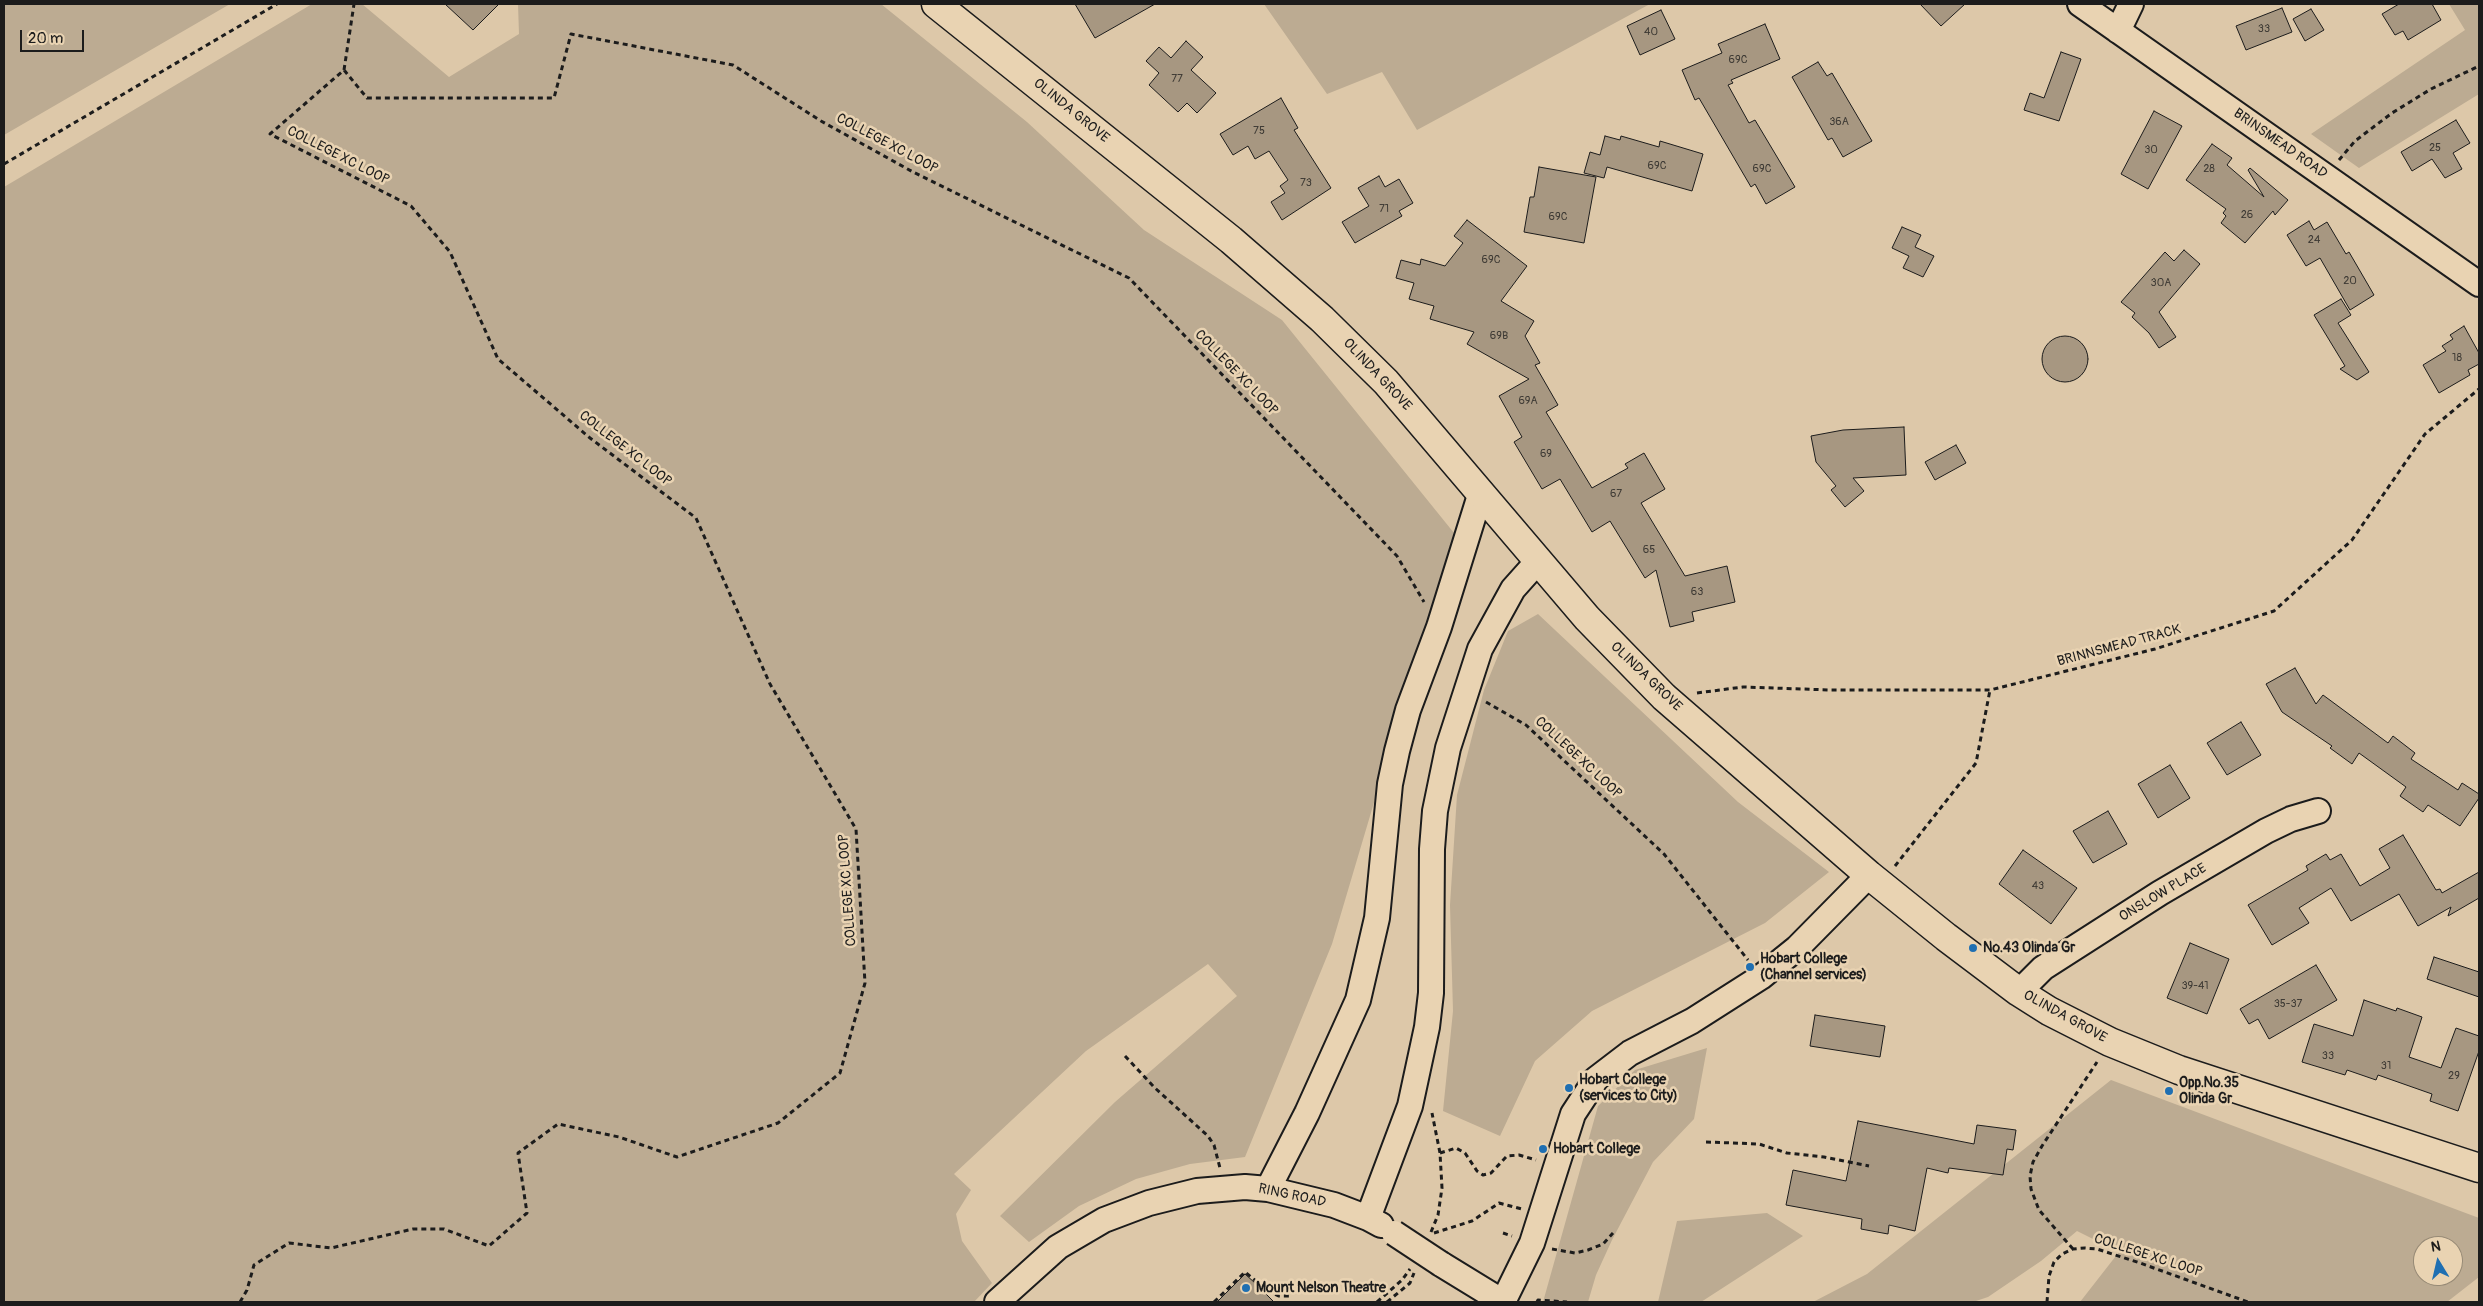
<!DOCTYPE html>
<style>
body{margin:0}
#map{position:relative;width:2483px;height:1306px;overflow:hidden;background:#ddc8a9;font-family:Pangolin,sans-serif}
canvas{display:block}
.frame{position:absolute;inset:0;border:5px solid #1c1c1c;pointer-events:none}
.north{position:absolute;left:2413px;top:1236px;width:50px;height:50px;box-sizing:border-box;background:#e9d3b2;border:1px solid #978a76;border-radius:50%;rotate:351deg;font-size:14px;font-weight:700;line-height:20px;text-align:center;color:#1c1c1c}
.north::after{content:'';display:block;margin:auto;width:18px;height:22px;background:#1f6fb2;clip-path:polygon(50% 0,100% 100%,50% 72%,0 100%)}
.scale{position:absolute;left:20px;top:30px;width:64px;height:22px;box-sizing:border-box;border:2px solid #1c1c1c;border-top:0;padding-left:6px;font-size:15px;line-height:18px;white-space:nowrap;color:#1c1c1c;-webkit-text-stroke:4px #e9d3b2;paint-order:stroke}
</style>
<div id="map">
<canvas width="2483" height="1306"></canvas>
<div class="frame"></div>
<div class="north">N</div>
<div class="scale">20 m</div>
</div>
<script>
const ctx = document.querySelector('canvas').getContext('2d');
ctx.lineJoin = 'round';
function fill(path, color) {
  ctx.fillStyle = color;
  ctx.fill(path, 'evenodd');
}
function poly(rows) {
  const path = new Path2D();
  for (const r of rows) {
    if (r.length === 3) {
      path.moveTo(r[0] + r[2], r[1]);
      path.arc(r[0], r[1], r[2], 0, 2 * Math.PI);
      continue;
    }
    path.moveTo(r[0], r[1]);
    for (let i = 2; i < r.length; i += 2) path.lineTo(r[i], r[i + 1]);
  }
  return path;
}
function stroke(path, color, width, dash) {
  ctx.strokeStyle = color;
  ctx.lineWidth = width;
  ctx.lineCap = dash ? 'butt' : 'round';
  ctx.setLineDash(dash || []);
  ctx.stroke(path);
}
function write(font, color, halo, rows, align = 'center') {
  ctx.font = font + ' Pangolin,sans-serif';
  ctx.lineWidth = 5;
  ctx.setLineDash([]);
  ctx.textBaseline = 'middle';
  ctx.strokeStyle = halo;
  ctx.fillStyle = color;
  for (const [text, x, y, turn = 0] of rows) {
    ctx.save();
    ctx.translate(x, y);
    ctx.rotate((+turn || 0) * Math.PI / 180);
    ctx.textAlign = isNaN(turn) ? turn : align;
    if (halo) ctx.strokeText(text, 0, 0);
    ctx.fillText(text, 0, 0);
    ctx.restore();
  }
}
fill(poly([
 [4,4,230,4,4,135],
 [312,4,362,4,449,77,519,34,518,4,881,4,1027,122,1144,230,1282,320,1454,533,1332,944,1245,1157,1190,1164,1136,1179,1079,1206,1029,1242,1000,1216,1115,1102,1237,996,1208,964,1086,1051,954,1174,971,1190,956,1214,962,1241,992,1283,974,1302,4,1302,4,187],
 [1264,4,1650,4,1417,130,1382,72,1327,94],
 [2449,4,2479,4,2479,94,2359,168,2311,134,2465,30],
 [1538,614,1738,802,1829,872,1765,923,1592,1011,1535,1061,1500,1136,1443,1111,1453,1011,1450,905,1457,795,1484,690,1508,631],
 [1707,1048,1694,1119,1653,1162,1612,1240,1596,1275,1588,1302,1543,1302,1598,1106,1635,1070],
 [2111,1080,2479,1218,2479,1277,2447,1302,2080,1302,2119,1252,2077,1231,2041,1261,1988,1297,1973,1302,1813,1302,1867,1274],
 [2423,1246,2453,1246,2453,1276,2423,1276],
 [1767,1213,1803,1236,1701,1302,1658,1302,1677,1221]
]), '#bcab92');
const building = poly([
 [445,4,499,4,473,30,445,4],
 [1075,4,1155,4,1095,38,1075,4],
 [1920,4,1965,4,1941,26,1920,4],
 [2399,4,2432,4,2441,20,2408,40,2403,31,2395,35,2382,14,2399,4],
 [2282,8,2292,32,2246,50,2236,26,2282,8],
 [2311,9,2324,30,2305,41,2293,19,2311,9],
 [1661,10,1675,39,1640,55,1627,26,1661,10],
 [1765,24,1780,59,1731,80,1733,83,1728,85,1749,123,1755,120,1795,187,1766,204,1755,184,1751,187,1699,98,1695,100,1682,70,1722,53,1718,44,1765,24],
 [1186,41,1203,57,1191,70,1216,93,1197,113,1187,103,1178,112,1149,85,1159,73,1146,61,1159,47,1171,58,1186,41],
 [2061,52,2081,59,2059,121,2024,110,2030,93,2044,98,2061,52],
 [1818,62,1827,76,1832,73,1872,141,1843,157,1832,138,1828,140,1792,77,1818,62],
 [1281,98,1298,128,1294,130,1331,188,1282,220,1271,202,1285,193,1280,186,1288,180,1269,151,1255,159,1248,146,1233,155,1220,134,1281,98],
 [2154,111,2182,126,2148,189,2121,174,2154,111],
 [2456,120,2470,143,2453,153,2462,169,2445,178,2432,159,2412,171,2401,152,2456,120],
 [1605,136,1620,140,1621,136,1659,147,1660,141,1703,154,1692,191,1607,167,1604,178,1584,173,1590,152,1600,155,1605,136],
 [2212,144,2232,158,2227,165,2264,197,2248,170,2250,168,2288,200,2275,215,2273,211,2245,243,2221,223,2226,216,2223,213,2226,209,2186,180,2212,144],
 [1539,167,1596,177,1584,243,1524,232,1530,197,1534,197,1539,167],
 [1379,176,1385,187,1399,179,1413,203,1399,211,1402,216,1355,243,1342,222,1369,206,1358,188,1379,176],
 [1467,220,1527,266,1501,301,1534,321,1525,336,1540,363,1535,365,1558,405,1546,412,1592,488,1628,468,1625,464,1644,453,1665,489,1641,503,1685,576,1727,566,1735,602,1692,612,1694,621,1670,627,1656,570,1645,578,1610,521,1592,532,1560,479,1542,489,1514,442,1522,437,1499,396,1529,379,1467,344,1474,332,1430,319,1434,306,1409,299,1414,283,1396,278,1401,260,1420,265,1421,259,1445,266,1463,243,1454,236,1467,220],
 [2309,221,2314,230,2327,222,2346,254,2349,252,2374,295,2350,310,2320,258,2306,266,2287,235,2309,221],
 [1902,227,1921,235,1915,247,1934,256,1923,277,1903,268,1909,256,1892,248,1902,227],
 [2184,250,2200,264,2159,312,2176,337,2159,348,2149,333,2132,317,2135,313,2121,302,2165,252,2174,261,2184,250],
 [2341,299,2351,315,2338,323,2369,372,2357,380,2340,369,2345,366,2314,315,2341,299],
 [2464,326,2479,353,2479,364,2468,370,2470,375,2439,393,2423,365,2446,351,2442,346,2453,339,2450,335,2464,326],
 [2065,359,23],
 [1904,427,1906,475,1853,478,1864,491,1845,507,1831,490,1836,486,1816,462,1811,436,1843,430,1904,427],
 [1956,445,1966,463,1935,480,1925,462,1956,445],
 [2295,668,2316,704,2323,695,2388,743,2393,736,2415,753,2411,759,2458,790,2462,783,2479,794,2479,798,2460,826,2428,805,2423,812,2400,796,2406,787,2359,753,2352,764,2330,748,2332,746,2282,712,2266,684,2295,668],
 [2241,722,2261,755,2227,775,2207,743,2241,722],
 [2170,765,2190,798,2158,818,2138,784,2170,765],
 [2108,811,2127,844,2093,863,2073,831,2108,811],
 [2403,835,2436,890,2440,889,2442,893,2479,872,2479,898,2448,916,2451,907,2418,926,2399,894,2351,921,2331,888,2299,908,2309,923,2272,945,2248,905,2308,870,2306,866,2326,854,2330,860,2341,854,2360,886,2390,868,2379,849,2403,835],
 [2023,850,2077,888,2051,924,1999,884,2023,850],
 [2190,943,2229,959,2207,1014,2167,998,2190,943],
 [2434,957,2479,972,2479,997,2427,979,2434,957],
 [2316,965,2337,1000,2269,1039,2258,1019,2249,1024,2240,1009,2316,965],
 [2364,1000,2396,1011,2397,1008,2422,1017,2409,1057,2441,1068,2456,1028,2479,1036,2479,1051,2458,1111,2430,1101,2432,1094,2378,1075,2376,1080,2347,1070,2345,1075,2302,1062,2314,1024,2353,1036,2364,1000],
 [1815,1015,1885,1026,1880,1057,1810,1046,1815,1015],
 [1858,1121,1974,1144,1977,1125,2016,1130,2013,1150,2007,1149,2003,1175,1949,1168,1948,1173,1927,1168,1915,1231,1889,1225,1888,1234,1861,1229,1862,1219,1786,1205,1793,1170,1846,1181,1858,1121],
 [1245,1274,1255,1283,1274,1302,1217,1302,1245,1274]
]);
fill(building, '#a79781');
stroke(building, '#1c1c1c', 1);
const minor = poly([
 [2080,4,2479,284],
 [2118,31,2131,4],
 [2019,992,2043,968,2160,893,2266,831,2291,819,2318,811],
 [1268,1189,1307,1113,1358,1000,1377,918,1390,784,1397,751,1408,710,1439,627,1481,492],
 [1368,1218,1410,1106,1427,1027,1431,993,1432,849,1435,811,1448,748,1480,649,1513,589,1538,561],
 [1441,1264,1503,1302],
 [997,1302,1058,1247,1104,1220,1149,1203,1197,1191,1245,1187,1268,1189,1334,1205,1368,1218,1381,1225],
 [1503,1302,1532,1243,1573,1114,1596,1079,1630,1053,1692,1021,1761,977,1797,948,1869,875]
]);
const major = poly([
 [936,4,1231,240,1322,319,1386,382,1587,618,1664,697,1869,875,1946,937,2019,992,2049,1011,2110,1042,2179,1070,2479,1168]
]);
stroke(minor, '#1c1c1c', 28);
stroke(major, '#1c1c1c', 31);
stroke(poly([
 [344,70,354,4],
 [2339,160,2355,141,2392,113,2431,89,2479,66],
 [4,164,277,4],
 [1697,693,1743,687,1831,690,1990,690,2155,649,2274,611,2352,540,2425,434,2479,389],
 [1486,702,1526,725,1664,854,1748,960],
 [1895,866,1976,763,1990,690],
 [1125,1056,1155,1088,1208,1136,1214,1145,1220,1168],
 [1706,1142,1759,1144,1787,1153,1824,1157,1869,1166],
 [1440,1153,1456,1148,1465,1153,1477,1171,1483,1175,1491,1173,1507,1156,1519,1155,1536,1160],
 [1431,1232,1438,1215,1442,1188,1440,1153,1432,1113],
 [1434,1233,1472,1221,1499,1203,1522,1209],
 [1503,1233,1512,1236],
 [1552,1249,1575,1253,1588,1250,1603,1244,1613,1233],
 [2073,1249,2039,1210,2031,1189,2030,1176,2033,1162,2042,1146,2097,1062],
 [240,1302,247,1290,254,1265,289,1243,331,1248,413,1229,444,1229,489,1246,527,1213,518,1153,558,1124,619,1137,677,1157,778,1123,840,1073,865,983,856,829,770,684,696,518,590,438,498,359,450,252,411,206,270,134,344,70,367,98,554,98,571,34,733,65,821,121,913,172,1129,278,1397,556,1424,602],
 [1214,1302,1245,1272,1269,1292,1279,1296,1289,1296],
 [1377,1302,1402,1280,1410,1269],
 [1387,1302,1410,1283,1414,1273],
 [1537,1302,1538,1300,1567,1302],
 [2047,1302,2049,1276,2054,1262,2062,1254,2073,1249,2085,1248,2097,1249,2140,1263,2248,1302]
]), '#1c1c1c', 3, [5, 4]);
stroke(minor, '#e9d3b2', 24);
stroke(major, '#e9d3b2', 28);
const minorBridge = poly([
 [1394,1233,1441,1264]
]);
stroke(minorBridge, '#1c1c1c', 28, []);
stroke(minorBridge, '#e9d3b2', 24);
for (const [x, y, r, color] of [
 [1973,948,5,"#1f6fb2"],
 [1750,967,5,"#1f6fb2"],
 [1569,1088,5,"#1f6fb2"],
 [2169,1091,5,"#1f6fb2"],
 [1543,1149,5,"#1f6fb2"],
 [1246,1288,5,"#1f6fb2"]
]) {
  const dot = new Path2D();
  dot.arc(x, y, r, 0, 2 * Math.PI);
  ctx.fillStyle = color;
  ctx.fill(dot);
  stroke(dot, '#e9d3b2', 2);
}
write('11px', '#3f3b35', null, [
 ["33",2264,29],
 ["40",1651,32],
 ["69C",1738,60],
 ["77",1177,79],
 ["36A",1839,122],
 ["75",1259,131],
 ["25",2435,148],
 ["30",2151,150],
 ["69C",1657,166],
 ["69C",1762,169],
 ["28",2209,169],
 ["73",1306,183],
 ["71",1384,209],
 ["26",2247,215],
 ["69C",1558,217],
 ["24",2314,240],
 ["69C",1491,260],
 ["20",2350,281],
 ["30A",2161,283],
 ["69B",1499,336],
 ["18",2457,358],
 ["69A",1528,401],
 ["69",1546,454],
 ["67",1616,494],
 ["65",1649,550],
 ["63",1697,592],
 ["43",2038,886],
 ["39-41",2195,986],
 ["35-37",2288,1004],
 ["33",2328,1056],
 ["31",2386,1066],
 ["29",2454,1076]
]);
write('14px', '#1c1c1c', '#e9d3b2', [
 ["OLINDA GROVE",1071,111,39],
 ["COLLEGE XC LOOP",887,144,28],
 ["BRINSMEAD ROAD",2280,144,35],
 ["COLLEGE XC LOOP",338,156,27],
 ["COLLEGE XC LOOP",1236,373,46],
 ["OLINDA GROVE",1377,375,47],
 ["COLLEGE XC LOOP",625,449,38],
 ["BRINNSMEAD TRACK",2119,646,-15],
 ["OLINDA GROVE",1646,677,44],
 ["COLLEGE XC LOOP",1578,758,43],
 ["COLLEGE XC LOOP",848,890,-94],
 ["ONSLOW PLACE",2163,893,-31],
 ["OLINDA GROVE",2065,1017,29],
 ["RING ROAD",1292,1196,12],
 ["COLLEGE XC LOOP",2148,1256,18]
]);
write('bold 14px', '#1c1c1c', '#e9d3b2', [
 ["No.43 Olinda Gr",1983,948],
 ["Hobart College",1760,959],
 ["(Channel services)",1760,975],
 ["Hobart College",1579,1080],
 ["(services to City)",1579,1096],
 ["Opp.No.35",2179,1083],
 ["Olinda Gr",2179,1099],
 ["Hobart College",1553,1149],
 ["Mount Nelson Theatre",1256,1288]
], 'left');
</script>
